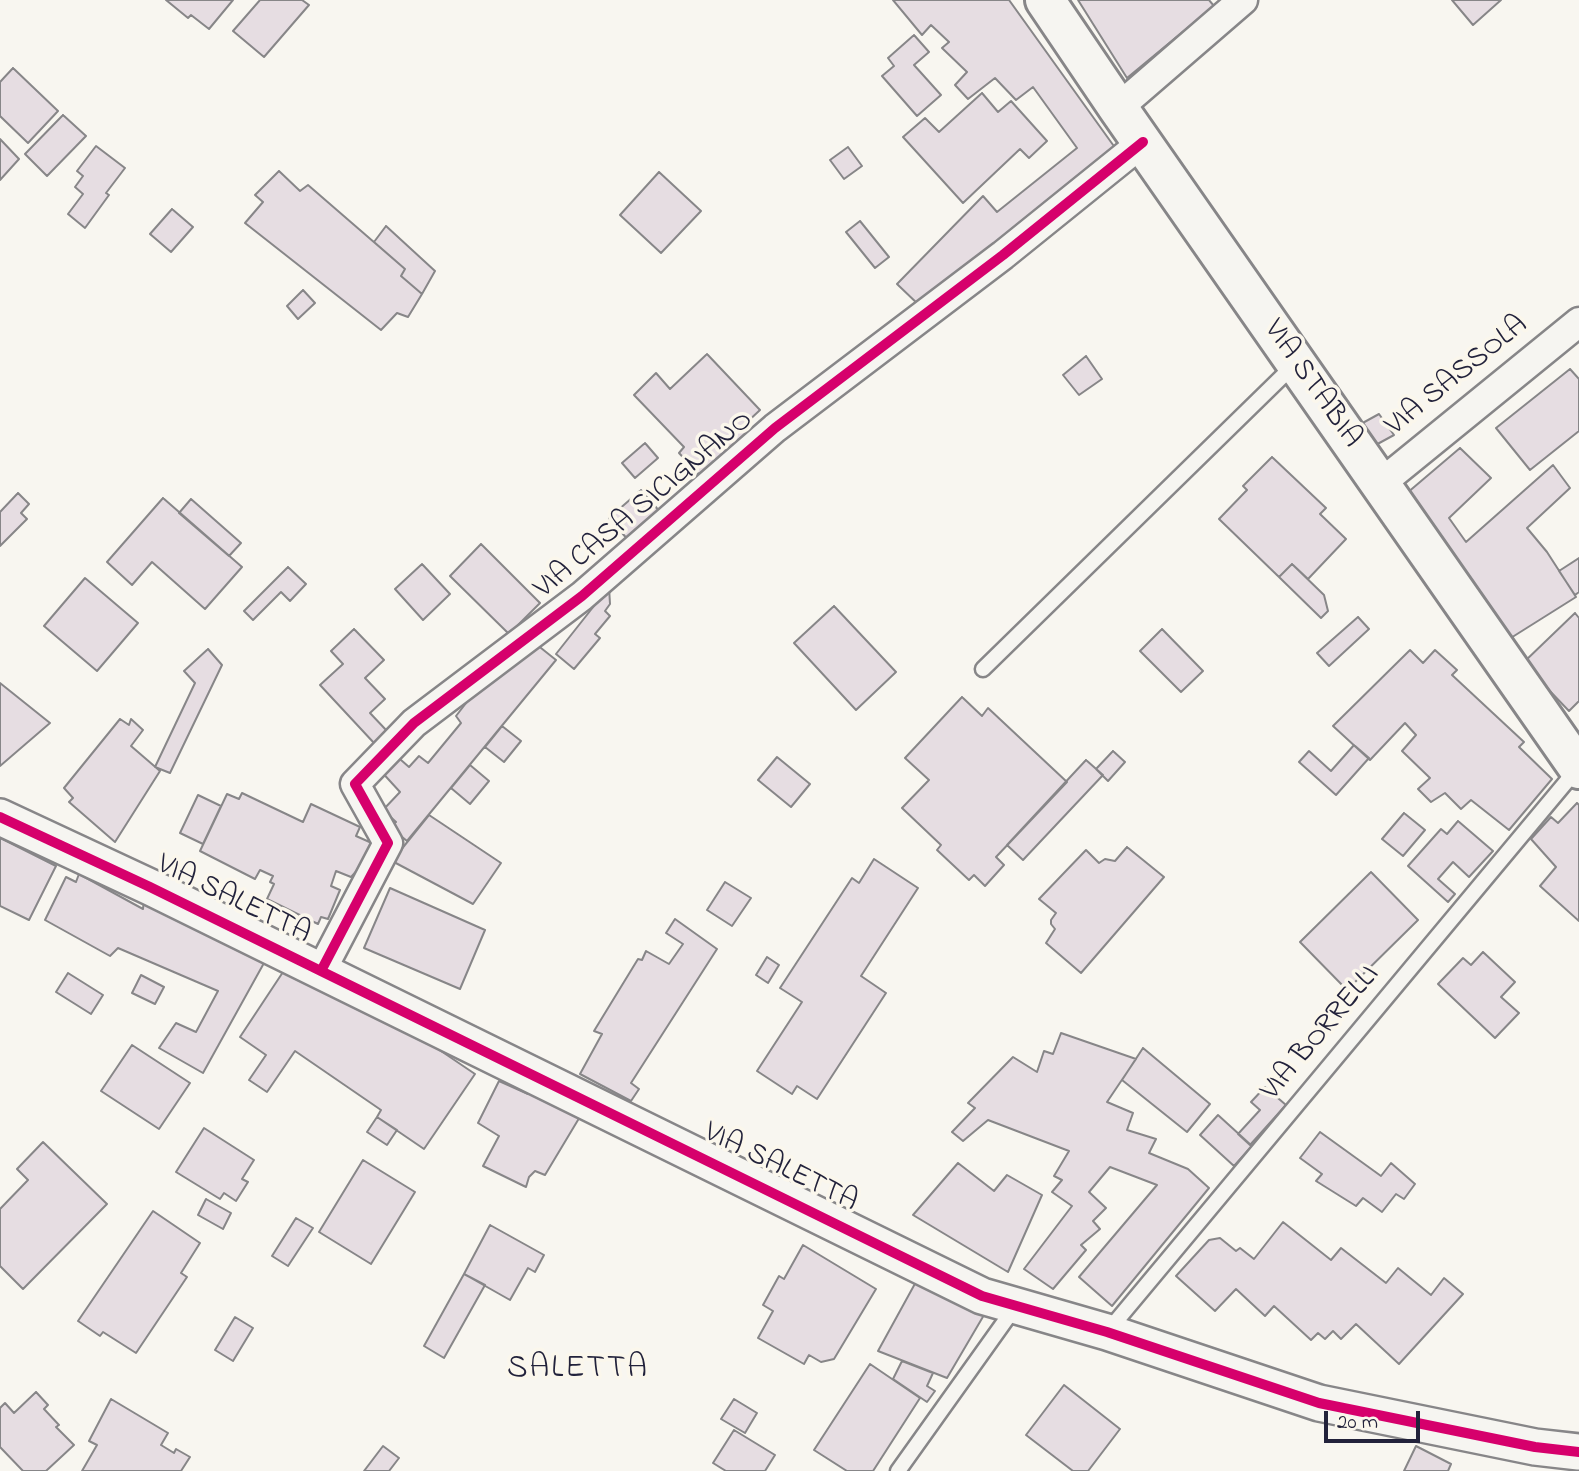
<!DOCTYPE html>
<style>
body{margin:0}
#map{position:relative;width:1579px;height:1471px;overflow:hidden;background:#f8f6f0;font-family:"Indie Flower",sans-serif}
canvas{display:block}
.scale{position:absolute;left:1324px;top:1411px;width:96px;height:32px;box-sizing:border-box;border:4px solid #22223b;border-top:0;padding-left:9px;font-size:21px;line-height:24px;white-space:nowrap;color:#22223b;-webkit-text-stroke:5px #fbf7ec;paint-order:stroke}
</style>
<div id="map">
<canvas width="1579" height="1471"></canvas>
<div class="scale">20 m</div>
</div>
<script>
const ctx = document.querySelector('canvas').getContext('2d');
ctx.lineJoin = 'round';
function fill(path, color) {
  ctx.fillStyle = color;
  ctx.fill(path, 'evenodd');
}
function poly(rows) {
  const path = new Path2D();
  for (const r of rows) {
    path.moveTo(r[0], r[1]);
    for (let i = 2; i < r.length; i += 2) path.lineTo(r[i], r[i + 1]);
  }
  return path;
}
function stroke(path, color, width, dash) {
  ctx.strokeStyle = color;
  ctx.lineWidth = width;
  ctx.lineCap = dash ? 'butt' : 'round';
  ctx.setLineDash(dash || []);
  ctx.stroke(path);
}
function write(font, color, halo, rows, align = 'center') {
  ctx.font = font + ' "Indie Flower",sans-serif';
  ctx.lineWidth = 7;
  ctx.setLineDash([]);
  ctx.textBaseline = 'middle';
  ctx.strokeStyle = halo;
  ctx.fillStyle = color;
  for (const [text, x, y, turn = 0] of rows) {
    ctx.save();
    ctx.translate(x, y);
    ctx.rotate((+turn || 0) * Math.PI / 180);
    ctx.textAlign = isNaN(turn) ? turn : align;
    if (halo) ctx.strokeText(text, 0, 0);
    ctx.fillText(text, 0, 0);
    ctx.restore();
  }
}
const building = poly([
 [166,0,233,0,209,29,191,15,188,18,166,0],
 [260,0,302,0,309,5,264,57,233,31,260,0],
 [893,0,1009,0,1121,156,921,307,897,284,983,196,997,212,1077,148,1033,87,1016,100,995,78,968,99,955,85,967,72,942,48,949,42,931,25,922,35,893,0],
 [1078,0,1209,0,1214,6,1127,78,1078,0],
 [1452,0,1501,0,1473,25,1452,0],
 [914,35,929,52,914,65,941,95,917,116,882,76,894,66,888,58,914,35],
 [13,68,58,111,28,143,0,116,0,82,13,68],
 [982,93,998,112,1011,101,1047,141,1029,158,1020,149,963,203,903,137,925,118,939,132,982,93],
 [63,115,86,136,47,176,25,154,63,115],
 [0,139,19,159,0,180,0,139],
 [96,146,125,168,106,193,109,195,85,228,68,214,83,194,75,187,83,176,77,171,96,146],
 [848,147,862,166,844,179,830,160,848,147],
 [279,171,300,191,308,185,405,269,401,276,422,294,408,317,397,313,381,330,245,223,263,202,255,195,279,171],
 [659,172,701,211,661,253,620,215,659,172],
 [172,209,193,227,171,252,150,234,172,209],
 [860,221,889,257,875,268,846,232,860,221],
 [386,226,435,271,422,294,401,276,405,269,374,242,386,226],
 [303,290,315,303,298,319,287,306,303,290],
 [707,354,760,410,744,425,755,436,706,482,679,453,684,447,634,395,656,373,670,389,707,354],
 [1086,356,1102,379,1079,395,1063,375,1086,356],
 [1570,369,1579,379,1579,431,1530,470,1496,428,1570,369],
 [1379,414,1394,435,1372,447,1359,425,1379,414],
 [645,443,658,458,635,478,622,463,645,443],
 [1460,448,1491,478,1449,518,1466,542,1553,465,1570,488,1527,528,1547,552,1576,597,1506,641,1400,499,1460,448],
 [1272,457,1326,508,1320,514,1346,539,1308,579,1292,564,1279,577,1219,519,1247,490,1243,486,1272,457],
 [641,490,661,513,629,541,609,518,641,490],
 [18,493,29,504,21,513,27,519,0,546,0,512,18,493],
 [163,498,242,567,205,609,152,562,132,585,107,562,163,498],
 [191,499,241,543,229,556,179,513,191,499],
 [481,544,540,603,509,634,450,576,481,544],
 [1579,558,1579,592,1575,595,1559,571,1579,558],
 [422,564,450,594,423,620,395,589,422,564],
 [1292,564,1324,595,1328,611,1321,618,1279,577,1292,564],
 [288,567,306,584,290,601,281,592,253,620,244,611,288,567],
 [85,578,138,623,97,671,44,626,85,578],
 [609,587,610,604,605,611,610,616,595,634,600,638,574,669,556,654,609,587],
 [834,606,896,672,856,710,794,643,834,606],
 [1575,613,1579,618,1579,701,1569,711,1523,663,1575,613],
 [1358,617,1369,629,1329,666,1317,653,1358,617],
 [354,629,384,660,365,678,385,699,370,713,387,731,374,743,320,685,343,664,331,651,354,629],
 [1162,629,1203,671,1181,692,1140,651,1162,629],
 [536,644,556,660,407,841,390,827,396,822,383,810,400,792,379,769,393,753,409,767,419,756,428,763,461,723,456,716,477,689,536,644],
 [208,649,222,665,170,773,155,767,195,683,184,671,208,649],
 [1410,650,1423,663,1435,650,1457,670,1452,675,1524,742,1519,747,1552,779,1509,830,1471,800,1461,809,1445,793,1431,802,1418,789,1430,778,1402,751,1416,735,1405,723,1370,760,1333,726,1410,650],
 [0,683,50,723,0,766,0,683],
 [962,697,982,716,988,708,1067,782,996,857,1004,865,985,886,974,875,969,880,937,850,941,845,902,808,929,780,905,758,962,697],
 [120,719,129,725,131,719,143,730,131,746,160,771,115,842,69,802,73,798,64,788,120,719],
 [502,726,521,741,504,762,485,747,502,726],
 [1354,745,1369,758,1336,795,1299,762,1309,751,1331,771,1354,745],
 [1113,751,1125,762,1108,781,1096,769,1113,751],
 [777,757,810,784,791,807,758,780,777,757],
 [1086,760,1103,775,1023,860,1007,845,1086,760],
 [470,765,489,781,470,804,451,788,470,765],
 [242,793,303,822,311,804,360,827,356,836,374,844,365,862,351,877,336,871,331,886,340,890,328,919,321,917,318,924,267,899,274,884,270,882,273,876,260,870,255,879,200,851,227,794,239,799,242,793],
 [198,795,221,806,203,844,180,833,198,795],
 [1577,803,1579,805,1579,921,1540,886,1556,867,1531,839,1551,817,1558,823,1577,803],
 [1404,813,1425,830,1403,856,1382,839,1404,813],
 [429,815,501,863,473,904,392,861,429,815],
 [1458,821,1493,851,1469,877,1453,862,1438,879,1455,894,1448,902,1408,866,1441,829,1447,834,1458,821],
 [0,838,56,866,29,920,0,906,0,838],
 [1127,847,1164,877,1081,973,1046,943,1055,929,1051,924,1051,920,1056,913,1039,899,1086,850,1099,863,1105,859,1115,861,1127,847],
 [874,859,918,888,861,976,886,993,817,1099,797,1086,792,1094,757,1071,802,1002,780,988,852,878,859,883,874,859],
 [1371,872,1418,920,1347,990,1300,942,1371,872],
 [79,874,143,909,144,899,264,963,203,1073,159,1048,176,1023,196,1032,218,991,118,948,110,956,45,920,66,877,76,882,79,874],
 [725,882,751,898,732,926,707,910,725,882],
 [390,888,485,930,460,989,364,948,390,888],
 [675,919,717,949,631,1083,639,1089,631,1101,580,1074,602,1034,594,1031,638,959,642,960,646,951,669,964,683,944,666,933,675,919],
 [1483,952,1515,982,1501,997,1519,1013,1495,1038,1438,984,1463,958,1471,965,1483,952],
 [767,957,779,965,768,983,756,975,767,957],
 [285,969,376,1007,475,1074,424,1149,377,1117,381,1110,295,1051,267,1092,249,1080,266,1055,240,1037,285,969],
 [68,973,103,995,91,1014,56,992,68,973],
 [141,975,164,987,155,1004,132,993,141,975],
 [1061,1033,1136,1059,1107,1102,1133,1113,1127,1130,1156,1139,1149,1153,1188,1169,1209,1188,1112,1306,1079,1277,1157,1185,1110,1167,1089,1192,1106,1208,1093,1221,1100,1229,1081,1245,1086,1250,1053,1289,1024,1269,1072,1206,1052,1192,1062,1180,1054,1176,1069,1151,988,1120,963,1141,952,1132,975,1108,968,1103,1013,1057,1037,1072,1044,1051,1053,1054,1061,1033],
 [132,1045,190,1083,159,1129,101,1091,132,1045],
 [1143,1048,1210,1104,1187,1132,1122,1080,1143,1048],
 [499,1081,528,1094,532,1086,581,1115,545,1175,535,1171,529,1177,526,1187,483,1166,499,1136,478,1123,499,1081],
 [1265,1087,1286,1105,1250,1145,1238,1134,1260,1110,1251,1102,1265,1087],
 [1218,1115,1252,1146,1234,1166,1200,1135,1218,1115],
 [377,1117,397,1130,387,1145,367,1132,377,1117],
 [204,1128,254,1160,242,1179,248,1182,236,1201,224,1193,220,1199,176,1172,204,1128],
 [1320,1132,1381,1176,1391,1163,1415,1184,1404,1199,1396,1194,1382,1212,1363,1198,1356,1206,1316,1181,1322,1174,1300,1158,1320,1132],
 [43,1142,107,1204,23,1289,0,1266,0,1209,28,1180,17,1169,43,1142],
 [363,1160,415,1192,371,1264,319,1232,363,1160],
 [958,1163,994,1191,1007,1175,1042,1195,1008,1272,913,1215,958,1163],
 [206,1199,231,1213,223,1229,198,1215,206,1199],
 [153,1211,200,1243,181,1273,187,1277,136,1353,103,1332,100,1336,78,1321,153,1211],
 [296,1218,313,1228,288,1266,272,1256,296,1218],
 [1283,1222,1331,1260,1341,1248,1386,1283,1398,1268,1431,1295,1444,1278,1463,1294,1399,1364,1356,1324,1341,1339,1333,1331,1325,1339,1318,1333,1311,1340,1274,1306,1265,1316,1236,1289,1215,1311,1176,1276,1209,1240,1220,1238,1236,1251,1240,1248,1254,1259,1283,1222],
 [490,1225,544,1255,535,1272,528,1268,510,1300,464,1274,490,1225],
 [803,1245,876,1289,834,1359,821,1362,809,1355,804,1364,758,1338,773,1311,763,1305,779,1276,784,1279,803,1245],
 [464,1274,485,1285,444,1358,424,1346,464,1274],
 [917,1280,984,1315,947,1378,878,1351,917,1280],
 [235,1317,253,1328,233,1361,215,1350,235,1317],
 [902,1361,933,1373,927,1386,935,1391,927,1402,893,1379,902,1361],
 [870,1364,920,1398,873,1471,847,1471,814,1450,870,1364],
 [1064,1385,1120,1429,1088,1471,1073,1471,1026,1435,1064,1385],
 [36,1392,48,1405,44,1409,59,1425,56,1427,74,1445,46,1471,23,1471,0,1447,0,1408,5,1403,14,1413,36,1392],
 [111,1399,168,1433,161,1445,174,1453,176,1449,190,1457,181,1471,82,1471,97,1445,89,1441,111,1399],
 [734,1399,757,1413,745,1433,721,1419,734,1399],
 [734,1430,775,1455,765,1471,726,1471,713,1463,734,1430],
 [383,1446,399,1458,389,1471,364,1471,383,1446],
 [1416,1446,1451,1464,1448,1471,1404,1471,1416,1446]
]);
fill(building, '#e6dde2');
stroke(building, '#878688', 2);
const service = poly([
 [983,669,1295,364],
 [1108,1331,1577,769],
 [898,1471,1015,1307]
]);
const minor = poly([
 [1118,108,1243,0],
 [1380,484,1579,322],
 [321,971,388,843,355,784,414,723,582,596,775,428,1003,255,1143,142]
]);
const tertiary = poly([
 [0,817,150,887,982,1296,1107,1332,1319,1403,1535,1447,1579,1452]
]);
const secondary = poly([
 [1045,0,1118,108,1579,769]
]);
stroke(service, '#878688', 19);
stroke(minor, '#878688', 33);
stroke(tertiary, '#878688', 40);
stroke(secondary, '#878688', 44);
stroke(service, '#f6f5f1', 14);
stroke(minor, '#f6f5f1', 28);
stroke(tertiary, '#f6f5f1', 35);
stroke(secondary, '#f6f5f1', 38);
stroke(poly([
 [0,817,150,887,982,1296,1107,1332,1319,1403,1535,1447,1579,1452],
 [321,971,388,843,355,784,414,723,582,596,775,428,1003,255,1143,142]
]), '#d6006c', 10);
write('30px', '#22223b', '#fbf7ec', [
 ["VIA SASSOLA",1458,377,-39],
 ["VIA STABIA",1311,385,55],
 ["VIA CASA SICIGNANO",645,506,-40],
 ["VIA SALETTA",233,901,26],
 ["VIA BORRELLI",1322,1034,-50],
 ["VIA SALETTA",780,1169,26]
]);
ctx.letterSpacing = '2px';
write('32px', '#22223b', '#fbf7ec', [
 ["SALETTA",578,1371]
]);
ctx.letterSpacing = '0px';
</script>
